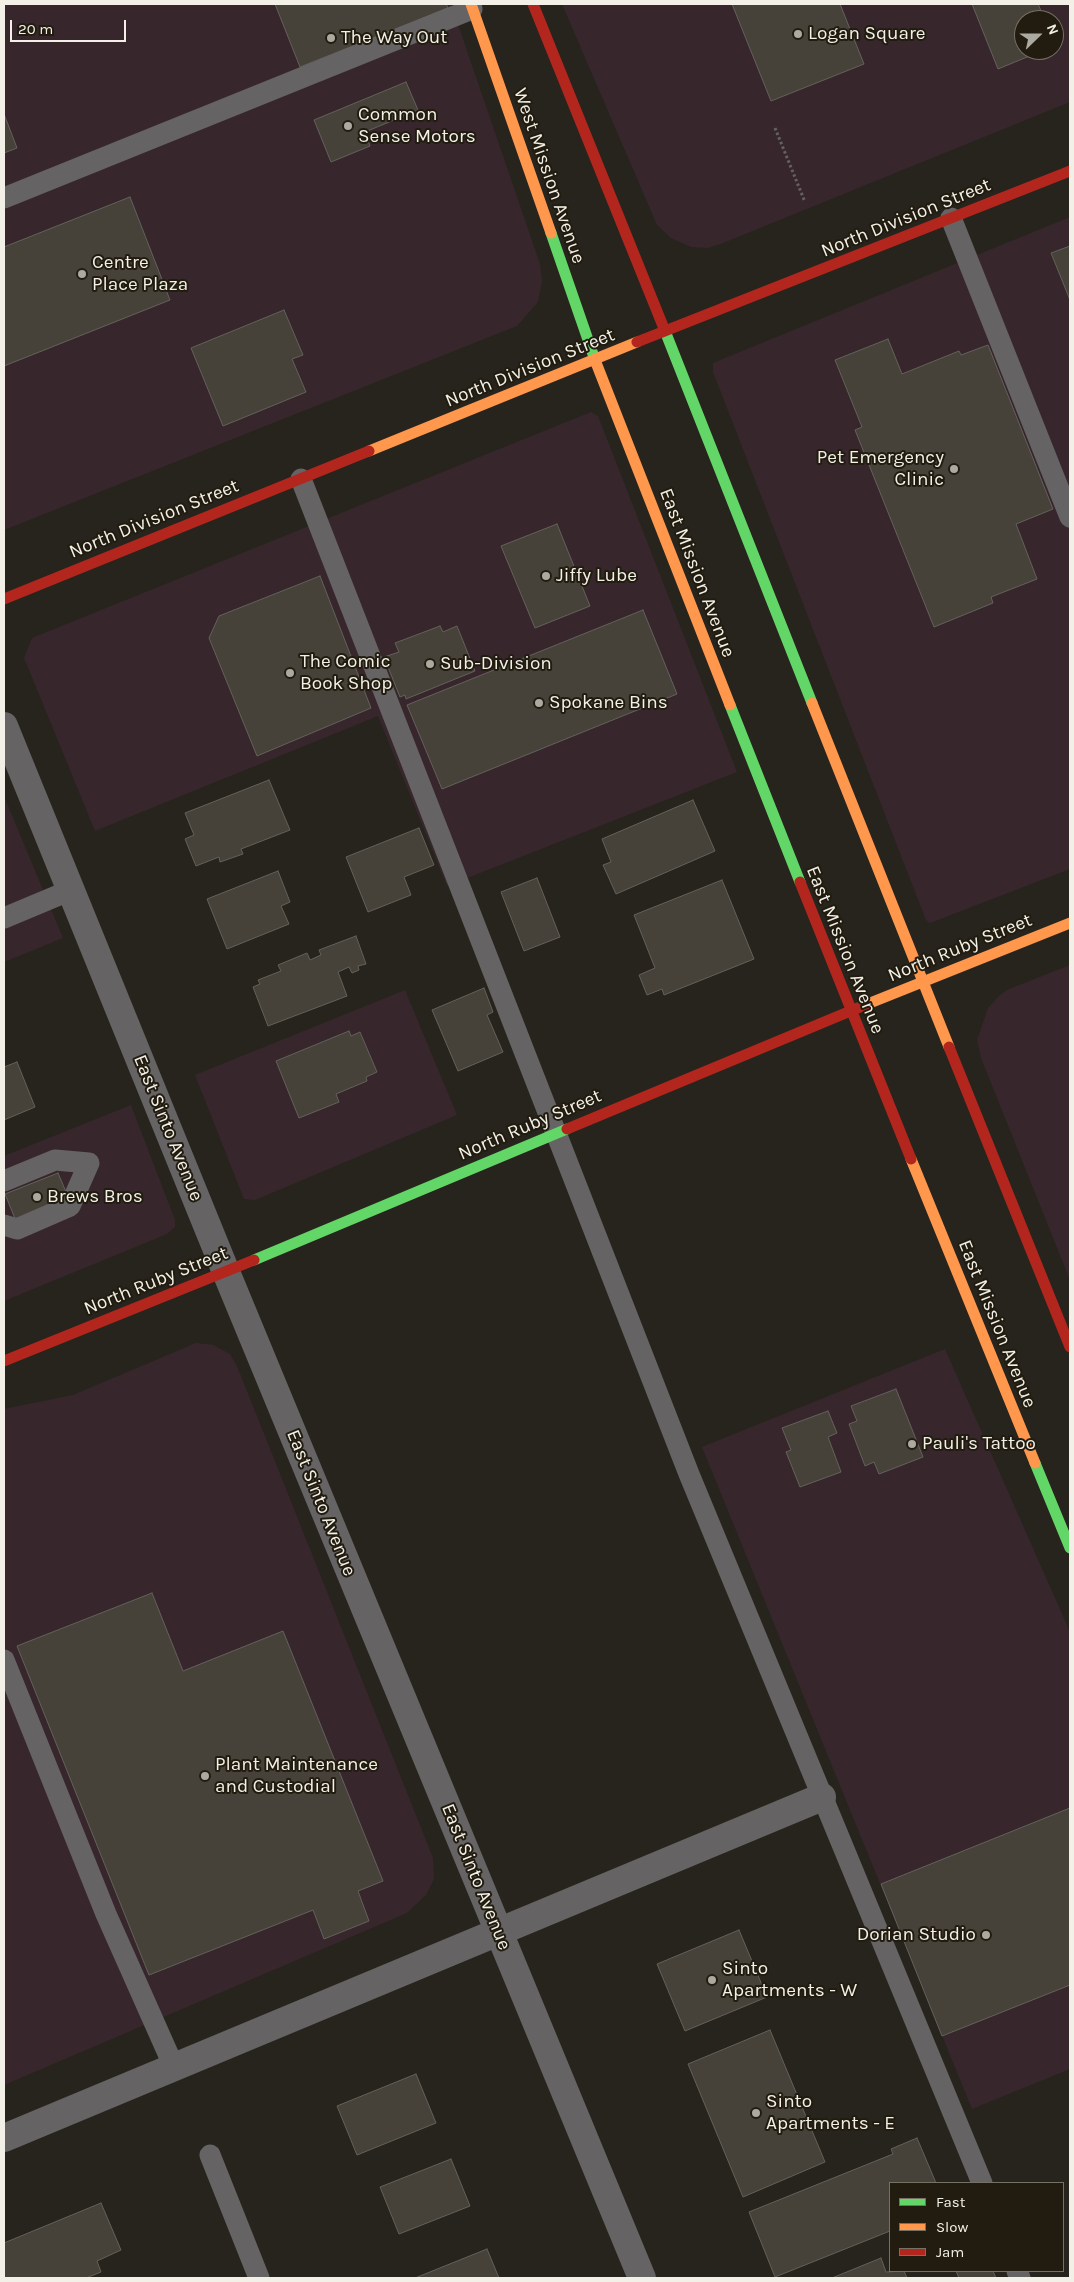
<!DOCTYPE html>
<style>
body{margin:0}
#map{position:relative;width:1074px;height:2282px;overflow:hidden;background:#27241d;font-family:Karla,sans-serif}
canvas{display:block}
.frame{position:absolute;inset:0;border:5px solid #f3f0e7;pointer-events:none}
.legend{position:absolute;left:889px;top:2182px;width:175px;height:90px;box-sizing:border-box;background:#211c0f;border:1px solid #757165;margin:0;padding:6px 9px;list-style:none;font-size:15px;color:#f3f0e7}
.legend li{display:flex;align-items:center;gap:10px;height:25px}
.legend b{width:25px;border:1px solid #757165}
.north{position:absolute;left:1014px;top:10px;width:50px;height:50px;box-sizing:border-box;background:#211c0f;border:1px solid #757165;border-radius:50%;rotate:68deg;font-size:14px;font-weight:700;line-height:20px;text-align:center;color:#f3f0e7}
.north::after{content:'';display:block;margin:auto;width:18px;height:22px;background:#aca9a0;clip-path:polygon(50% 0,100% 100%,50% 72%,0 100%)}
.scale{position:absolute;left:10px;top:20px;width:116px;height:22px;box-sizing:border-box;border:2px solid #f3f0e7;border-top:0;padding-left:6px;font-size:15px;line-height:18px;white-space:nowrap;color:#f3f0e7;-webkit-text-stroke:4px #211c0f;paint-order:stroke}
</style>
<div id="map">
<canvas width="1074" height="2282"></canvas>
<div class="frame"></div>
<ul class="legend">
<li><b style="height:6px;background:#63d668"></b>Fast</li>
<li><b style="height:6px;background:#ff974d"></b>Slow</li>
<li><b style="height:6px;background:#b3261e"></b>Jam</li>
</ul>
<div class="north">N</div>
<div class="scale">20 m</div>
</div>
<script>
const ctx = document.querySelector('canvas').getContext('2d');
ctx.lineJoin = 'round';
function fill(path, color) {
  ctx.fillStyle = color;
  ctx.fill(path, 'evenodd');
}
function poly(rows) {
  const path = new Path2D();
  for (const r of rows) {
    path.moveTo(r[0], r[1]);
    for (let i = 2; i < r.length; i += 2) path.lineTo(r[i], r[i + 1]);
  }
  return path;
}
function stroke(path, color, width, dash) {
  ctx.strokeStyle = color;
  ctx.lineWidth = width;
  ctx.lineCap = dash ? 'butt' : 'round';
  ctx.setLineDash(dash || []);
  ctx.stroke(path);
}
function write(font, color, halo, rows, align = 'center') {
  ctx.font = font + ' Karla,sans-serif';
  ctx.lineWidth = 4;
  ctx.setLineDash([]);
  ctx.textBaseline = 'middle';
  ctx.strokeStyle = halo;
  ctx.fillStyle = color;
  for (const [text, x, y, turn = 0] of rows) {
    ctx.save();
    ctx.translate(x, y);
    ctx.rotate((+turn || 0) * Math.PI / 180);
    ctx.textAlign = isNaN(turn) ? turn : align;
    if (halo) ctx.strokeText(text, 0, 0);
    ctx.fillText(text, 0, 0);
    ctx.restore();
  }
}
fill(poly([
 [4,4,451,4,540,264,542,281,538,302,517,326,4,530],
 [562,4,1070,4,1070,102,723,243,708,248,691,247,671,238,657,225],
 [1024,20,1054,20,1054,50,1024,50],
 [1070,217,1070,869,930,923,926,920,713,372,713,363],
 [591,412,598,416,737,772,447,886,378,716,95,831,27,665,24,658,32,638],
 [4,796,63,938,4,962],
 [1070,965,1070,1280,981,1058,977,1040,988,1008,999,996,1007,990],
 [405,990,457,1115,255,1200,244,1199,195,1075],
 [131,1105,175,1220,175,1227,167,1234,4,1301,4,1156],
 [196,1343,213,1345,230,1354,237,1366,433,1858,434,1879,426,1895,407,1913,4,2085,4,1409,73,1395],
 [945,1349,1070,1632,1070,2069,972,2109,702,1447]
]), '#37272d');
const building = poly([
 [275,4,446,4,448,8,300,67,275,4],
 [732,4,840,4,864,64,771,101,732,4],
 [972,4,1038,4,1045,20,1024,20,1024,50,1044,50,998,69,972,4],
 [406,82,418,110,365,132,370,146,331,162,314,120,406,82],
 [4,114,17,148,4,153,4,114],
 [130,197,170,300,4,366,4,247,130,197],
 [1070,246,1070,300,1051,253,1070,246],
 [284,310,303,355,292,359,306,392,223,426,191,348,284,310],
 [888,339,902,374,959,351,961,355,988,345,1053,509,1016,524,1037,579,991,597,993,603,934,627,855,430,862,427,835,360,888,339],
 [557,524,590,606,535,628,501,546,557,524],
 [320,576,371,708,257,756,209,638,219,616,320,576],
 [643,610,677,694,442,789,407,705,643,610],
 [440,626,443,632,457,626,475,671,406,699,405,695,400,697,384,657,399,652,395,643,440,626],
 [269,780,290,830,241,849,243,854,220,862,219,857,196,866,185,839,194,835,185,813,269,780],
 [693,800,715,851,616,894,603,865,611,862,602,839,693,800],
 [419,828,434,865,404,877,411,895,368,912,346,857,419,828],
 [278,871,290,902,281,906,289,924,227,949,207,899,278,871],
 [537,878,560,937,524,951,501,892,537,878],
 [722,880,754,959,664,995,662,989,647,995,639,975,655,968,634,915,722,880],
 [356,936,366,964,358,966,359,970,352,973,349,967,338,972,347,996,268,1026,253,987,260,984,258,980,281,971,278,965,307,953,310,960,321,955,319,950,356,936],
 [484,988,493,1012,487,1015,503,1052,458,1071,432,1010,484,988],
 [349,1031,351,1036,360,1032,377,1072,366,1077,367,1081,336,1094,339,1102,299,1118,276,1061,349,1031],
 [17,1062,35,1107,4,1120,4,1067,17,1062],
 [58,1173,69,1199,16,1221,5,1194,58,1173],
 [896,1389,923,1457,879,1474,874,1462,865,1466,849,1424,857,1421,851,1406,896,1389],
 [828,1411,837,1433,828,1437,841,1472,800,1487,786,1452,791,1450,782,1428,828,1411],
 [152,1593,183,1671,283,1631,383,1881,358,1891,369,1921,324,1939,313,1910,149,1975,17,1646,152,1593],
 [1070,1808,1070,1985,942,2036,881,1884,1070,1808],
 [739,1930,767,1997,685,2031,657,1964,739,1930],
 [770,2030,825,2162,743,2197,688,2064,770,2030],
 [416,2074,436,2123,357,2155,337,2106,416,2074],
 [917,2138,936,2183,890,2183,890,2231,775,2277,749,2212,893,2154,891,2149,917,2138],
 [451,2159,470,2206,399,2234,380,2187,451,2159],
 [101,2203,121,2250,97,2261,101,2272,86,2278,4,2278,4,2243,101,2203],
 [487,2249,499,2278,415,2278,487,2249],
 [881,2258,886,2272,904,2271,907,2278,832,2278,881,2258],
 [956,2271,993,2271,996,2278,959,2278,956,2271]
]);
fill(building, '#46423a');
stroke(building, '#64615b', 1);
stroke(poly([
 [775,128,805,202]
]), '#64615f', 3, [2.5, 2.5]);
stroke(poly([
 [4,198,472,9],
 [951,218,1070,517],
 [301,479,689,1474,982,2183],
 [4,918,71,890],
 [4,1181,55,1160,89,1163,70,1206,17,1229,4,1225],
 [4,1660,106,1914,174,2067],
 [210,2155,259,2278],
 [1017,2271,1020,2278]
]), '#656363', 21);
stroke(poly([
 [4,726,226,1272,642,2278],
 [4,2138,822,1797]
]), '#656363', 28);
stroke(poly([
 [551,233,595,360],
 [665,331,812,703],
 [730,705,800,882],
 [254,1260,567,1129],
 [1035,1463,1070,1548]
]), '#63d668', 11);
stroke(poly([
 [471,4,551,233],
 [595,360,730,705],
 [369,451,637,342],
 [812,703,949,1047],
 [865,1005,1070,923],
 [911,1159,1035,1463]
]), '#ff974d', 11);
stroke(poly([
 [533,4,665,331],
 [637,342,1070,171],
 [4,599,369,451],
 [800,882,911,1159],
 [949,1047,1070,1347],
 [567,1129,865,1005],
 [4,1361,254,1260]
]), '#b3261e', 11);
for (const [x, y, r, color] of [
 [798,34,5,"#aca9a0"],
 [331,38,5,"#aca9a0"],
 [348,126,5,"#aca9a0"],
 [82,274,5,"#aca9a0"],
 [954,469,5,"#aca9a0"],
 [546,576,5,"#aca9a0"],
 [430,664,5,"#aca9a0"],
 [290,673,5,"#aca9a0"],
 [539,703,5,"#aca9a0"],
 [37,1197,5,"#aca9a0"],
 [912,1444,5,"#aca9a0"],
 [205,1776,5,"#aca9a0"],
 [986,1935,5,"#aca9a0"],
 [712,1980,5,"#aca9a0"],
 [756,2113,5,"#aca9a0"]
]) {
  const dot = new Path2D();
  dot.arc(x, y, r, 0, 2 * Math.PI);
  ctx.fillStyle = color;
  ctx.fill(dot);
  stroke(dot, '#211c0f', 2);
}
write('19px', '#f3f0e7', '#211c0f', [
 ["Logan Square",808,34],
 ["The Way Out",341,38],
 ["Common",358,115],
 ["Sense Motors",358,137],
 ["Centre",92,263],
 ["Place Plaza",92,285],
 ["Pet Emergency",944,458,"right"],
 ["Clinic",944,480,"right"],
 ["Jiffy Lube",556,576],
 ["The Comic",300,662],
 ["Book Shop",300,684],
 ["Sub-Division",440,664],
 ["Spokane Bins",549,703],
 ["Brews Bros",47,1197],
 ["Pauli's Tattoo",922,1444],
 ["Plant Maintenance",215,1765],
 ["and Custodial",215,1787],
 ["Dorian Studio",976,1935,"right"],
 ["Sinto",722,1969],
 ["Apartments - W",722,1991],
 ["Sinto",766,2102],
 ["Apartments - E",766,2124]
], 'left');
write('19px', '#f3f0e7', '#211c0f', [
 ["West Mission Avenue",549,176,71],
 ["North Division Street",906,218,-22],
 ["North Division Street",530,368,-22],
 ["North Division Street",154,519,-22],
 ["East Mission Avenue",697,573,69],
 ["North Ruby Street",960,948,-22],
 ["East Mission Avenue",845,950,68],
 ["North Ruby Street",530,1125,-23],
 ["East Sinto Avenue",168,1128,68],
 ["North Ruby Street",156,1281,-22],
 ["East Mission Avenue",997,1324,68],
 ["East Sinto Avenue",321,1503,68],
 ["East Sinto Avenue",476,1877,68]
]);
</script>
